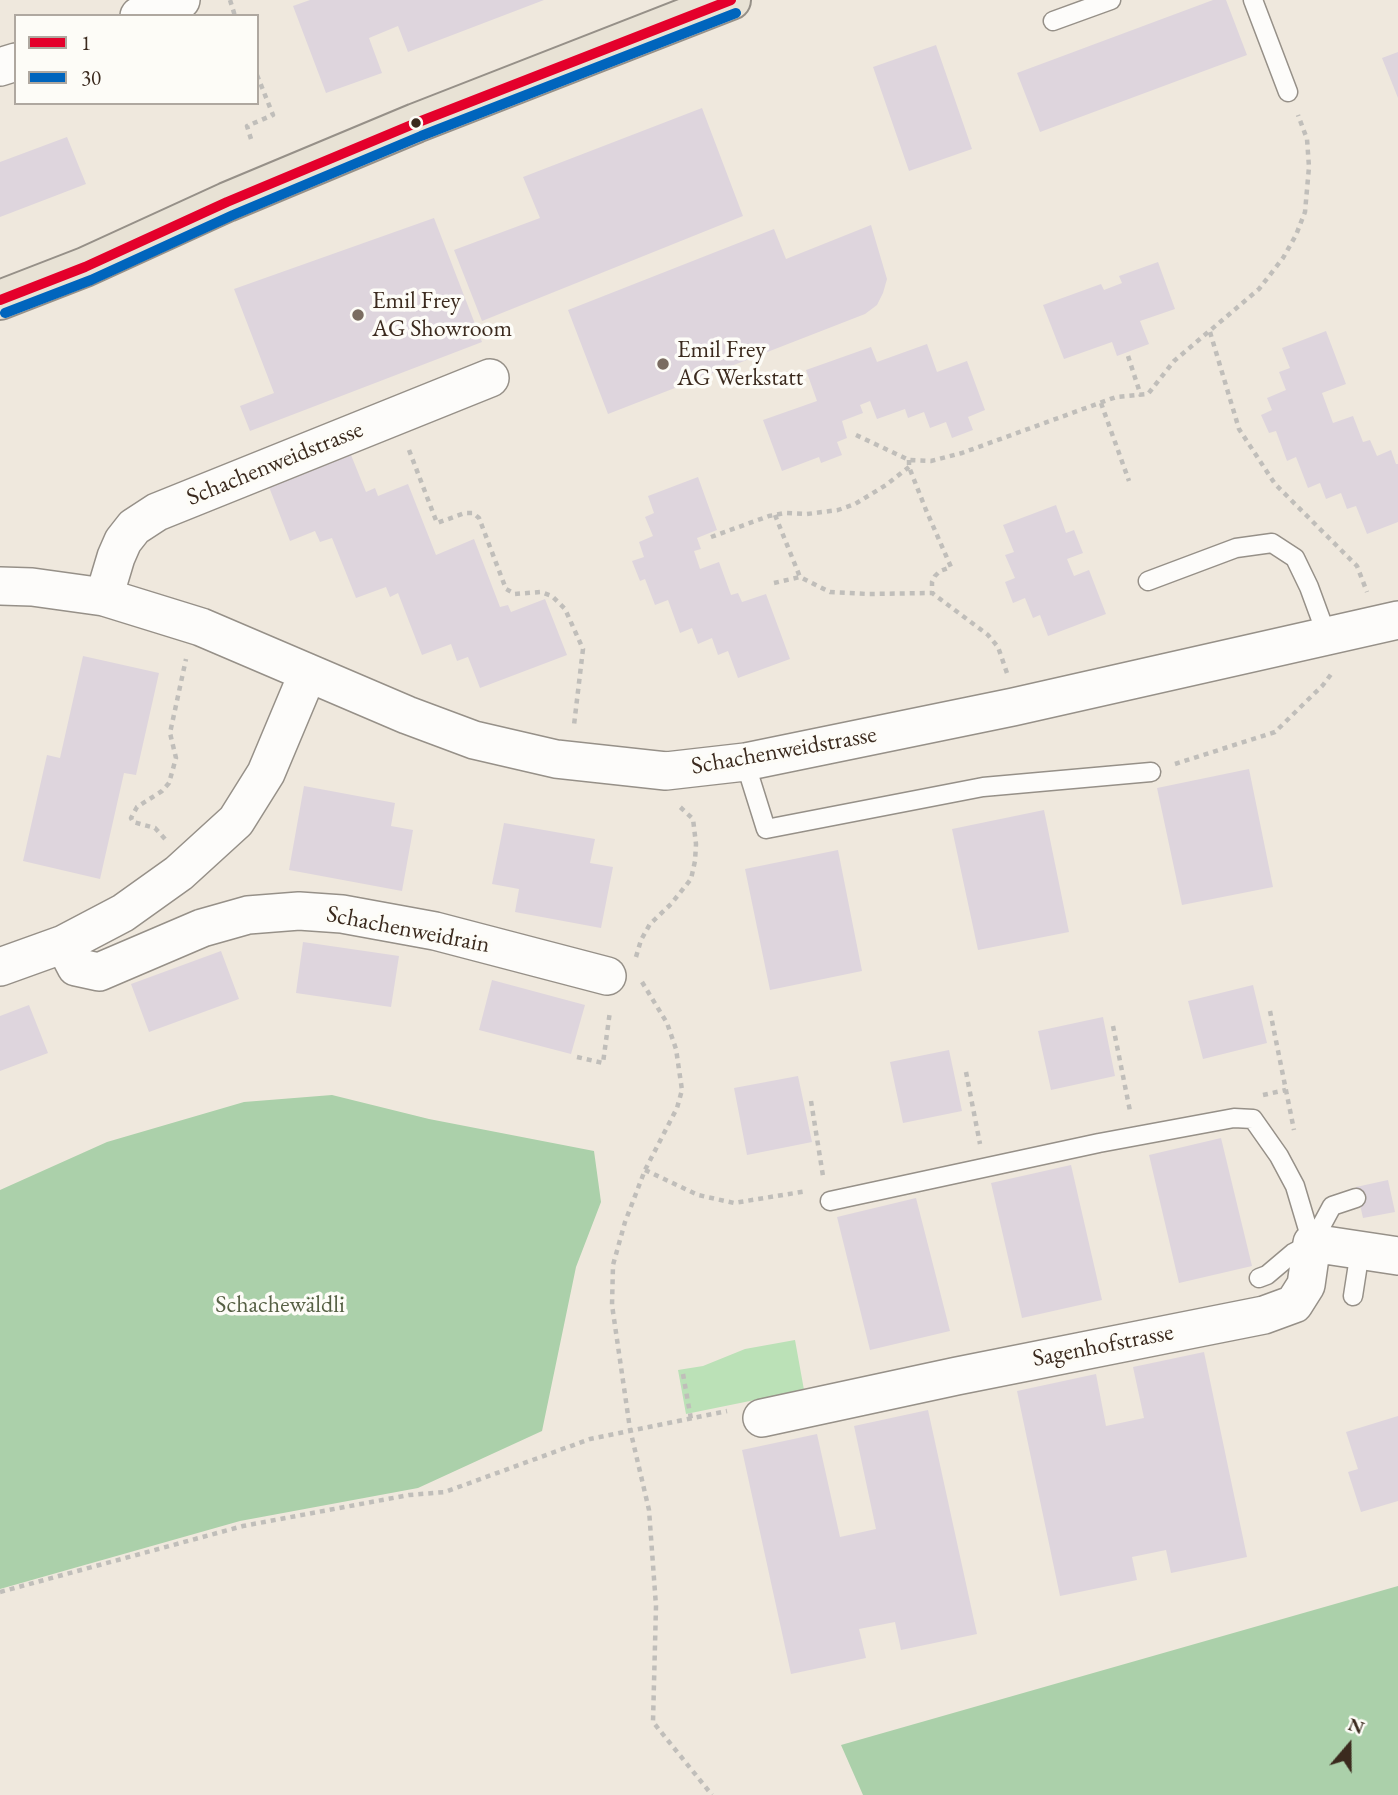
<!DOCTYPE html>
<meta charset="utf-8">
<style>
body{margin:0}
#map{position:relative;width:1398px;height:1795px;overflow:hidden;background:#efe8dd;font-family:"EB Garamond",serif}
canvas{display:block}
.legend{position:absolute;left:14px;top:14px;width:245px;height:91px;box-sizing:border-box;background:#fdfcf7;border:2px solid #afa8a0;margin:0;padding:9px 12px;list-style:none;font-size:21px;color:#3b2a1e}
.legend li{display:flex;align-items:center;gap:14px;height:35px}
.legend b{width:35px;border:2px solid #afa8a0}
.north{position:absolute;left:1314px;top:1711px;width:70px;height:70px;-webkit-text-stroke:5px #fdfcf7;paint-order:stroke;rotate:20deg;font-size:19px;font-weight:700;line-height:28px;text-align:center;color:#3b2a1e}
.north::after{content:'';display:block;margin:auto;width:24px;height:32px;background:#3b2a1e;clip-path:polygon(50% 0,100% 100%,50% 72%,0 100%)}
</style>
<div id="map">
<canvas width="1398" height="1795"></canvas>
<ul class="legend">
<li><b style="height:9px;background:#e4002b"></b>1</li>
<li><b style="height:9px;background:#0065bd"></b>30</li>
</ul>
<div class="north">N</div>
</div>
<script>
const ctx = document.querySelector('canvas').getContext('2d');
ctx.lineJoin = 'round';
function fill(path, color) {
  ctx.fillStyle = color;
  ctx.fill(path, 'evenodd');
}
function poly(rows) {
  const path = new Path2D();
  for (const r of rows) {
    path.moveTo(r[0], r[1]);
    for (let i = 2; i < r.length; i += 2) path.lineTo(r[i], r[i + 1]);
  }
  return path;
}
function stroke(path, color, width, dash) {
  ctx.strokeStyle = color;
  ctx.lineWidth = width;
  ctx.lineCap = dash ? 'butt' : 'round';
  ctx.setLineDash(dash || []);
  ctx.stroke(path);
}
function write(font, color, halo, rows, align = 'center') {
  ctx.font = font + ' "EB Garamond",serif';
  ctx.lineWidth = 7;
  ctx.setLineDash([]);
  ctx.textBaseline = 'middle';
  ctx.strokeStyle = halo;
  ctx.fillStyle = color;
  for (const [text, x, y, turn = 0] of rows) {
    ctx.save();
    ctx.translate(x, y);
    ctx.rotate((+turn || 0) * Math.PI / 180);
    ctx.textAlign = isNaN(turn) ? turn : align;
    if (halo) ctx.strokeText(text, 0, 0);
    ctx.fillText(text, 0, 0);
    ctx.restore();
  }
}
fill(poly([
 [795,1340,804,1390,686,1414,678,1370,703,1366,745,1349]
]), '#bbe1b7');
fill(poly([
 [332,1095,429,1119,594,1151,601,1202,576,1267,542,1431,418,1488,240,1521,0,1589,0,1190,107,1142,244,1102],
 [1398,1586,1398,1795,863,1795,841,1745]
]), '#abd0aa');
fill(poly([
 [310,0,544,0,408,52,398,26,369,38,382,73,326,93,293,6],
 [1213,0,1226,0,1247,55,1040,132,1017,73],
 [936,45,972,149,909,171,873,67],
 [1398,52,1398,98,1382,58],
 [702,108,743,216,482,321,454,250,540,218,523,177],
 [67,137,86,184,0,217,0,162],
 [434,218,482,342,250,431,240,406,274,393,234,289],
 [871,225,887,279,883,293,877,305,865,314,608,414,568,310,774,229,786,259],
 [1158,262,1175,309,1140,321,1149,344,1117,356,1112,342,1064,359,1043,305,1101,284,1104,290,1122,283,1119,276],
 [1326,331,1346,384,1322,393,1333,423,1353,416,1363,442,1370,440,1377,456,1391,450,1396,464,1398,464,1398,522,1367,534,1356,506,1347,509,1341,493,1326,499,1320,483,1308,488,1296,457,1287,461,1276,431,1269,433,1261,415,1272,410,1267,398,1286,390,1279,372,1290,368,1282,348],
 [927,344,937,372,967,361,985,410,968,417,973,430,952,438,946,422,930,428,924,412,908,418,905,409,877,419,870,401,860,405,863,413,842,421,847,438,837,442,842,455,821,463,819,457,782,471,763,420,817,401,806,370,871,347,877,362],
 [351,455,366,492,375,488,378,496,408,484,436,555,474,539,500,607,508,605,511,612,545,599,567,655,480,688,468,657,457,661,451,644,422,655,398,593,390,597,386,587,356,598,332,538,320,542,315,531,290,541,269,487],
 [698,477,717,530,697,538,701,549,694,551,700,569,719,562,731,595,738,593,742,602,766,594,790,659,738,678,728,651,718,655,712,638,698,644,692,628,680,633,668,600,655,605,645,579,640,581,632,561,644,557,639,542,653,536,645,517,654,513,648,496],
 [1056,505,1066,533,1074,530,1083,553,1067,559,1074,576,1089,570,1106,614,1048,636,1040,615,1033,618,1025,598,1013,603,1005,582,1015,578,1005,555,1014,552,1003,525],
 [83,656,159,673,136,775,124,773,100,879,23,861,47,755,60,758],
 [1249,769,1273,887,1182,905,1157,788],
 [304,786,395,803,391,826,413,830,402,891,289,870],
 [1044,810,1069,932,978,950,952,829],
 [504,823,595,839,590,863,613,867,601,928,515,912,519,889,492,884],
 [838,850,862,971,770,990,745,869],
 [303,942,399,956,391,1007,296,993],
 [221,951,239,999,149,1032,131,984],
 [492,980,585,1005,571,1054,479,1030],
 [1253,985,1267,1043,1203,1059,1188,1001],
 [29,1005,48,1053,0,1071,0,1016],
 [1103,1017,1115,1076,1051,1090,1038,1031],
 [949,1050,962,1111,903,1123,890,1062],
 [798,1076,812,1142,747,1155,734,1088],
 [1221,1138,1252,1266,1179,1283,1149,1155],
 [1071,1165,1102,1300,1022,1318,991,1183],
 [1388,1180,1395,1212,1363,1218,1356,1187],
 [916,1198,950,1331,870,1350,837,1217],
 [1204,1352,1247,1557,1171,1573,1166,1550,1132,1557,1137,1580,1060,1596,1017,1391,1096,1374,1106,1426,1144,1418,1133,1367],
 [928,1410,977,1634,901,1650,895,1622,859,1629,866,1658,791,1674,742,1450,817,1434,840,1537,876,1529,854,1426],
 [1398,1416,1398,1501,1361,1512,1348,1472,1358,1469,1346,1432]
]), '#ded5dd');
const service = poly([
 [1253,0,1288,92],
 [1053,21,1111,0],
 [1148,581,1236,548,1272,543,1295,558,1309,587,1327,636],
 [745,762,766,829,983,787,1151,772],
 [830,1201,1099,1143,1234,1118,1253,1119,1279,1156,1295,1186,1312,1243],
 [1259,1278,1267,1275,1293,1253,1312,1243,1332,1206,1356,1198],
 [1353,1296,1360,1251]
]);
const minor = poly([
 [139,16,181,0],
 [0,67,16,62],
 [0,586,32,587,104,597,201,627,407,715,474,740,556,759,666,771,745,762,1013,707,1398,620],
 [104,597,116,557,123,541,134,527,157,512,490,378],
 [64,944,76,967,99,972,202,928,248,915,299,911,342,914,435,931,607,976],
 [0,967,64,944,123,913,179,873,236,821,266,773,308,673],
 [762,1418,957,1376,1264,1315,1294,1304,1306,1285,1312,1243,1398,1256]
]);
const primary = poly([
 [0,300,85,267,227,202,416,123,731,0]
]);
stroke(service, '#969088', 21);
stroke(minor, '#969088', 40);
stroke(primary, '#969088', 42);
stroke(poly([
 [230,0,235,16],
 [251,139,247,126,273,115,257,75],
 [1210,332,1239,429,1275,484,1357,566,1367,592],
 [1128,356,1141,396],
 [1101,403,1129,481],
 [856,435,909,460,931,461,962,453,1116,397,1148,394,1174,361,1259,289,1283,258,1296,235,1305,212,1309,167,1307,139,1298,115],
 [409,450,437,523,465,513,473,513,479,518,506,589,515,594,541,592,552,596,565,609,583,649,574,725],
 [909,460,909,467,926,510,951,567,940,571,935,576,932,582,932,593,988,635,998,647,1007,673],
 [775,515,800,577],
 [711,537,769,516,785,513,807,514,838,510,855,504,886,485,909,467],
 [774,583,800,577,830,592,867,594,932,593],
 [1175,764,1275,732,1323,685,1332,673],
 [165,839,155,828,133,822,131,818,137,807,162,791,169,783,176,758,170,733,186,659],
 [636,957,641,940,650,924,671,904,691,879,695,861,696,844,693,819,679,806],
 [642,982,667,1023,676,1049,682,1090,677,1108,645,1170,625,1222,613,1265,612,1305,630,1429,649,1510,656,1606,653,1722,712,1795],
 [1270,1011,1294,1130],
 [1113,1026,1130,1111],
 [577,1057,603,1063,610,1011],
 [966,1072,980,1144],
 [1263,1095,1286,1090],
 [811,1101,823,1176],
 [645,1170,698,1195,734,1203,807,1191],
 [683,1374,691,1419],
 [0,1592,243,1526,409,1495,445,1492,590,1439,727,1411]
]), '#c0beba', 4.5, [5, 5]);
stroke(service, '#fdfcfa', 18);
stroke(minor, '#fdfcfa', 37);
stroke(primary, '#e8e2d5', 38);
stroke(poly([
 [0,300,85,267,227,202,416,123,731,0]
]), '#e4002b', 10);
stroke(poly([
 [5,313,91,280,233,215,421,136,736,13]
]), '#0065bd', 10);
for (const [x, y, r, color] of [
 [416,123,6,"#3b2a1e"],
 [358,315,7,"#7a6c61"],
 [663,364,7,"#7a6c61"]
]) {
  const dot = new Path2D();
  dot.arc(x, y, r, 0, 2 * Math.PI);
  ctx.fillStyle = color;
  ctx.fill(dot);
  stroke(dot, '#fdfcf7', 2.5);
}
write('24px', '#3b2a1e', '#fdfcf7', [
 ["Emil Frey",372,301],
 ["AG Showroom",372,329],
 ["Emil Frey",677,350],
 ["AG Werkstatt",677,378]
], 'left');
write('24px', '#3b2a1e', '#fdfcf7', [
 ["Schachenweidstrasse",275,464,-22],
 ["Schachenweidstrasse",784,751,-10],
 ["Schachenweidrain",408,930,11],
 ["Sagenhofstrasse",1103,1346,-11]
]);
write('24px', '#555f43', '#fdfcf7', [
 ["Schachewäldli",280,1305]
]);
</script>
